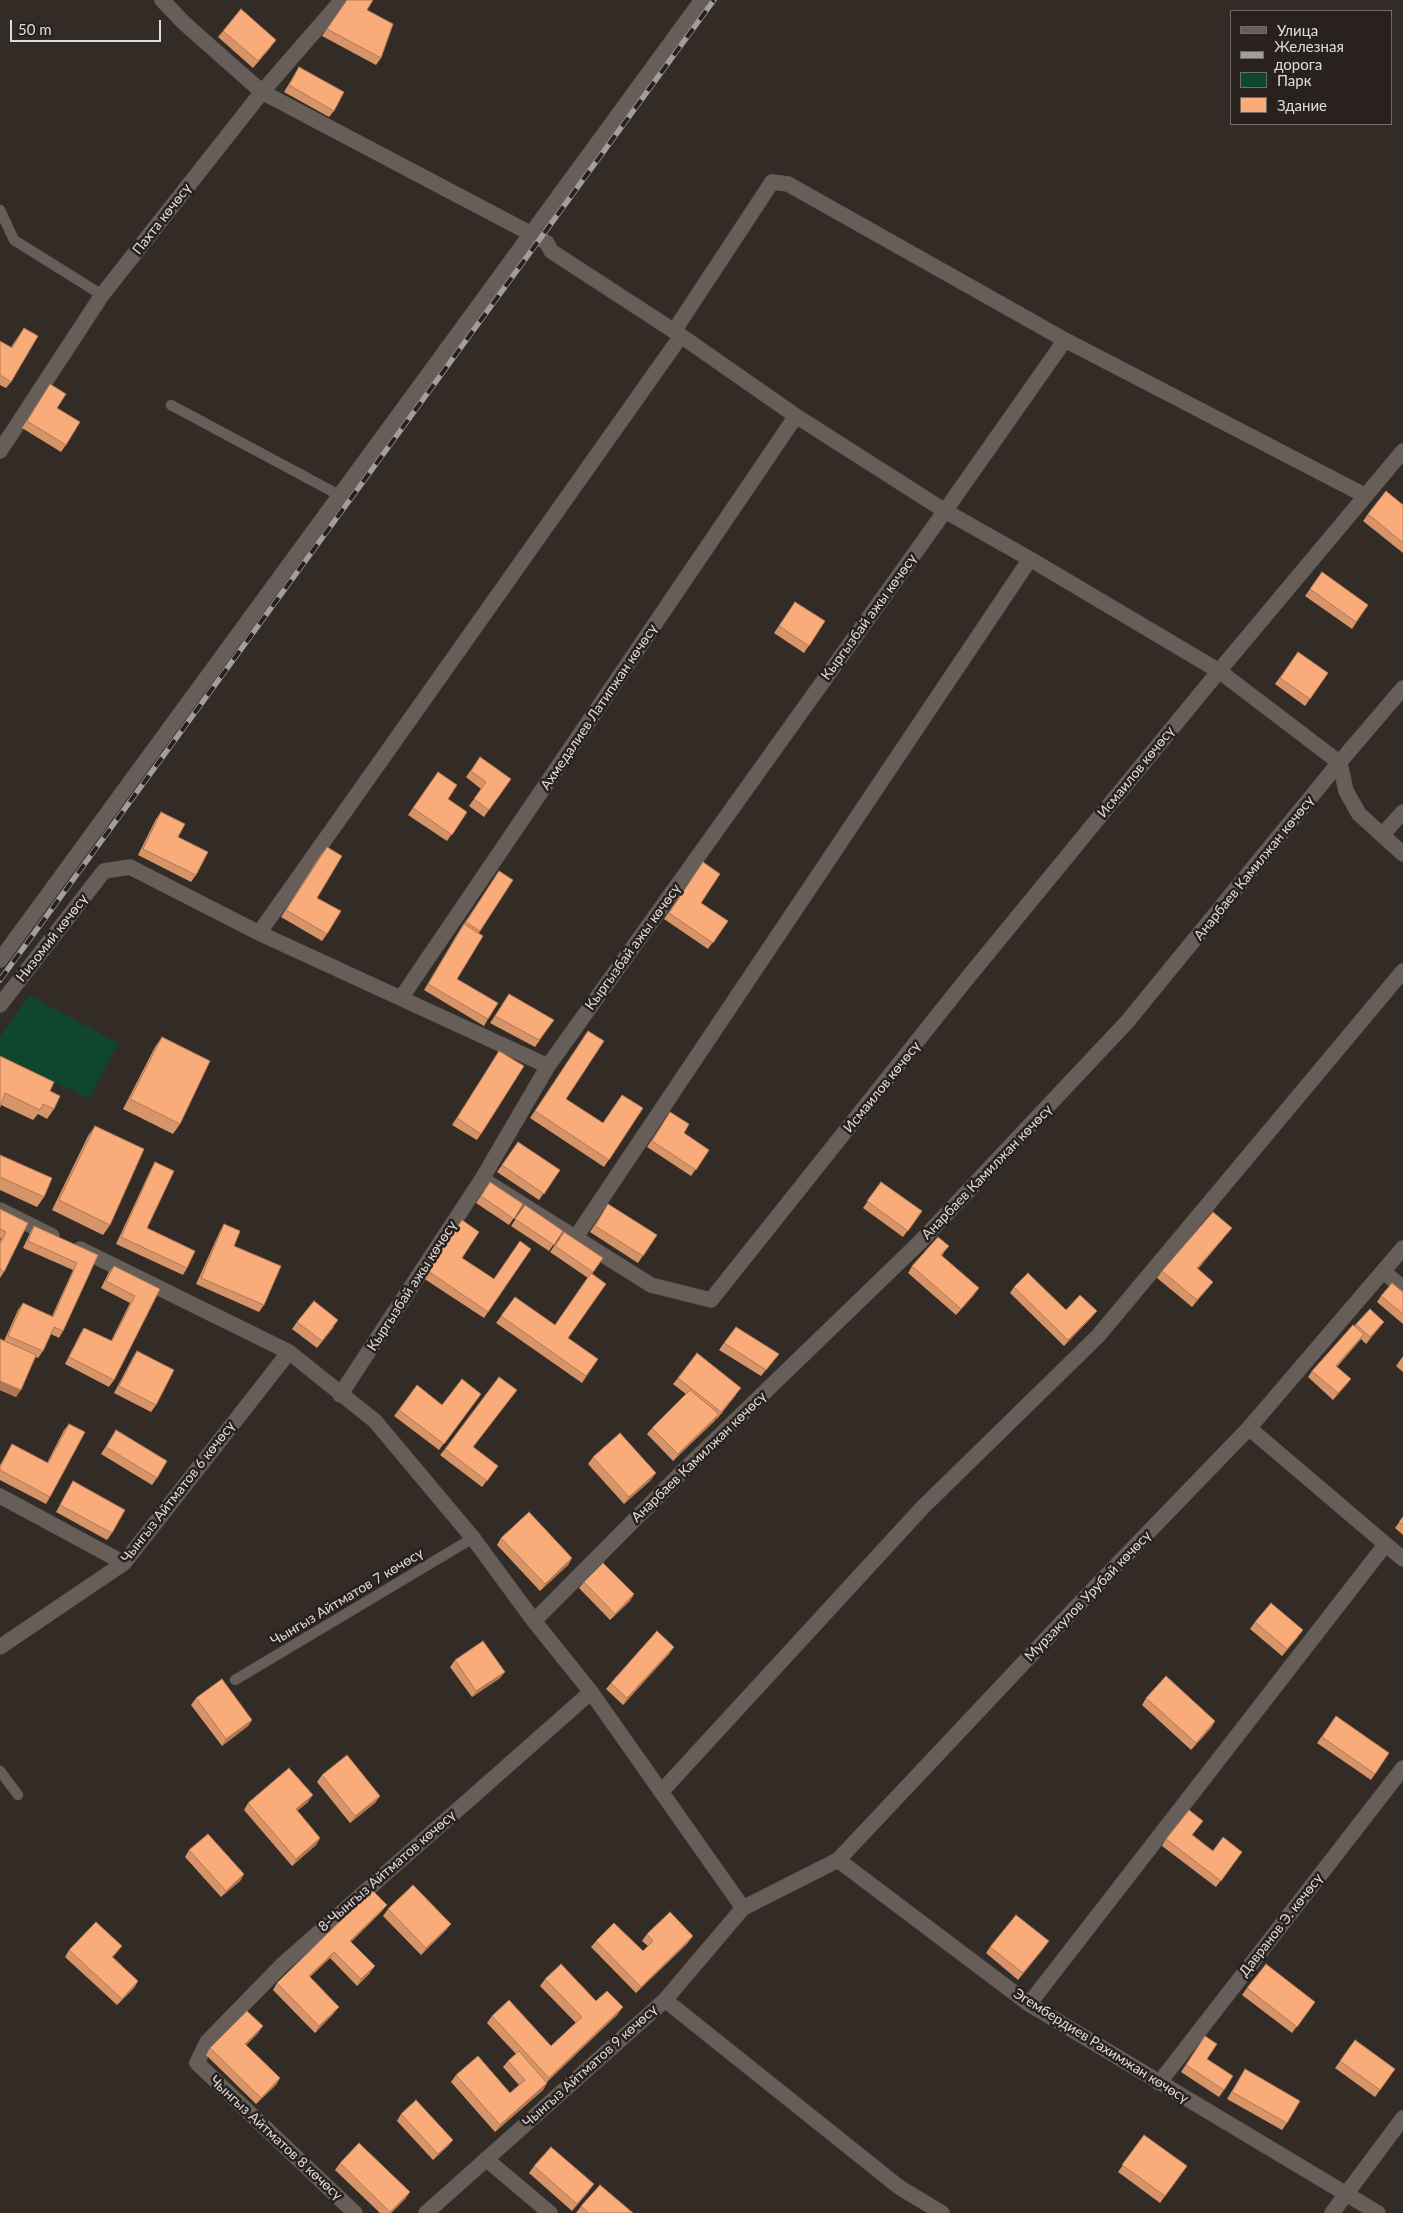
<!DOCTYPE html>
<meta charset="utf-8">
<style>
body{margin:0}
#map{position:relative;width:1403px;height:2213px;overflow:hidden;background:#322b26;font-family:Lato,sans-serif}
canvas{display:block}
.legend{position:absolute;left:1230px;top:10px;width:162px;height:115px;box-sizing:border-box;background:#28211d;border:1px solid #726b68;margin:0;padding:6px 9px;list-style:none;font-size:15px;color:#e0dbd9}
.legend li{display:flex;align-items:center;gap:10px;height:25px}
.legend b{width:25px;border:1px solid #726b68}
.scale{position:absolute;left:10px;top:20px;width:151px;height:22px;box-sizing:border-box;border:2px solid #e0dbd9;border-top:0;padding-left:6px;font-size:15px;line-height:18px;white-space:nowrap;color:#e0dbd9;-webkit-text-stroke:4px #28211d;paint-order:stroke}
</style>
<div id="map">
<canvas width="1403" height="2213"></canvas>
<ul class="legend">
<li><b style="height:6px;background:#675e59"></b>Улица</li>
<li><b style="height:6px;background:#a49e9b"></b>Железная дорога</li>
<li><b style="height:14px;background:#104530"></b>Парк</li>
<li><b style="height:14px;background:#f9ac79"></b>Здание</li>
</ul>
<div class="scale">50 m</div>
</div>
<script>
const ctx = document.querySelector('canvas').getContext('2d');
ctx.lineJoin = 'round';
function fill(path, color) {
  ctx.fillStyle = color;
  ctx.fill(path, 'evenodd');
}
function poly(rows) {
  const path = new Path2D();
  for (const r of rows) {
    path.moveTo(r[0], r[1]);
    for (let i = 2; i < r.length; i += 2) path.lineTo(r[i], r[i + 1]);
  }
  return path;
}
function stroke(path, color, width, dash) {
  ctx.strokeStyle = color;
  ctx.lineWidth = width;
  ctx.lineCap = dash ? 'butt' : 'round';
  ctx.setLineDash(dash || []);
  ctx.stroke(path);
}
function write(font, color, halo, rows, align = 'center') {
  ctx.font = font + ' Lato,sans-serif';
  ctx.lineWidth = 5;
  ctx.setLineDash([]);
  ctx.textBaseline = 'middle';
  ctx.strokeStyle = halo;
  ctx.fillStyle = color;
  for (const [text, x, y, turn = 0] of rows) {
    ctx.save();
    ctx.translate(x, y);
    ctx.rotate((+turn || 0) * Math.PI / 180);
    ctx.textAlign = isNaN(turn) ? turn : align;
    if (halo) ctx.strokeText(text, 0, 0);
    ctx.fillText(text, 0, 0);
    ctx.restore();
  }
}
fill(poly([
 [29,995,118,1043,89,1099,0,1055,0,1037]
]), '#104530');
const lane = poly([
 [0,210,14,240,102,295],
 [171,405,339,495],
 [235,1680,473,1538],
 [0,1771,18,1795]
]);
const street = poly([
 [162,0,184,23,262,92,539,238,547,243,551,251,674,331,796,416,945,511,1030,559,1219,671,1340,763,1346,791,1359,814,1403,854],
 [674,331,772,182,788,184,1065,340,1364,495],
 [0,451,102,295,262,92,342,0],
 [1382,835,1403,812],
 [259,933,681,336],
 [0,960,702,0],
 [401,998,796,416],
 [0,1005,104,871,130,867,259,933,548,1066],
 [482,1179,651,1285,711,1300,965,981,1219,671,1403,451],
 [0,1210,52,1236],
 [576,1237,1030,559],
 [80,1249,289,1352,375,1421,473,1538,534,1621,591,1692,743,1908],
 [1384,1272,1403,1288],
 [340,1395,482,1179,548,1066,945,511,1065,340],
 [1249,1428,1403,1559],
 [0,1496,124,1563],
 [534,1621,682,1472,919,1243,1127,1022,1333,770,1403,688],
 [0,1647,124,1563,289,1352],
 [661,1792,923,1507,1098,1336,1403,971],
 [838,1860,1029,2004,1378,2213],
 [665,2000,899,2187,942,2213],
 [1029,2004,1385,1545],
 [1159,2083,1403,1768],
 [486,2159,550,2213],
 [355,2213,197,2063,207,2042,282,1965,591,1692],
 [426,2213,665,2000,743,1908,838,1860,1080,1603,1249,1428,1403,1248],
 [1332,2213,1403,2118]
]);
stroke(lane, '#4d4744', 11);
stroke(street, '#4d4744', 16);
stroke(lane, '#675e59', 10);
stroke(street, '#675e59', 15);
const rail = poly([
 [0,980,714,0]
]);
stroke(rail, '#a49e9b', 5.5);
stroke(rail, '#28211d', 4, [11]);
fill(poly([
 [347,0,367,10,381,58,376,65,322,36],
 [223,31,271,47,253,68,218,37],
 [299,67,334,111,329,117,284,92],
 [24,328,11,382,6,388,0,385,0,341,11,347],
 [50,384,57,408,66,445,61,452,22,428],
 [1403,505,1403,553,1363,521,1368,514],
 [1322,572,1368,605,1352,629,1305,596],
 [795,602,825,621,804,653,774,633],
 [1298,652,1328,673,1305,706,1275,684],
 [480,757,511,779,484,817,469,806,481,789,466,777],
 [438,772,448,799,467,812,447,841,408,815],
 [161,812,178,837,196,875,191,882,138,855,156,819],
 [322,853,317,898,327,934,322,941,281,917],
 [703,862,701,903,728,921,708,949,664,919],
 [499,871,480,931,457,979,488,1019,484,1026,424,990,459,931],
 [509,994,554,1020,535,1047,490,1023],
 [588,1031,566,1099,603,1123,643,1108,604,1167,530,1118],
 [162,1037,180,1124,173,1134,123,1109,155,1047],
 [0,1056,50,1091,54,1109,47,1119,38,1114,33,1120,1,1105],
 [495,1058,481,1134,477,1140,452,1125],
 [670,1112,684,1133,709,1150,691,1176,647,1147],
 [95,1126,110,1225,103,1235,52,1210,88,1136],
 [518,1142,560,1170,539,1200,497,1172],
 [0,1155,44,1197,37,1207,0,1190],
 [155,1162,147,1228,187,1268,183,1275,116,1244,151,1169],
 [490,1182,523,1204,509,1225,476,1203],
 [881,1182,922,1211,903,1237,863,1208],
 [608,1204,657,1235,638,1263,590,1232],
 [525,1205,563,1231,549,1251,511,1226],
 [0,1209,28,1223,4,1272,0,1278,0,1241,1,1238,0,1238],
 [462,1220,462,1258,494,1279,531,1249,484,1318,423,1278],
 [224,1224,234,1246,264,1305,259,1312,196,1284,220,1231],
 [34,1226,98,1255,63,1331,59,1338,51,1334,43,1351,38,1358,36,1357,16,1397,0,1390,0,1339,4,1341,18,1310,23,1303,52,1316,73,1270,23,1248,30,1233],
 [564,1232,603,1258,592,1274,568,1338,598,1359,582,1383,496,1323,515,1297,555,1325,588,1278,550,1252],
 [1227,1234,1198,1269,1208,1288,1192,1307,1157,1278,1162,1271],
 [944,1253,942,1256,974,1295,956,1315,908,1273,912,1266],
 [114,1266,160,1289,114,1380,109,1387,65,1364,80,1334,84,1328,111,1341,130,1303,101,1288,109,1272],
 [1014,1287,1066,1310,1092,1317,1064,1346,1010,1293],
 [1403,1292,1403,1324,1377,1302,1381,1296],
 [297,1322,334,1327,317,1348,292,1329],
 [1356,1324,1379,1328,1366,1344,1361,1339,1337,1367,1351,1379,1346,1385,1333,1400,1308,1377,1312,1371],
 [724,1343,779,1354,761,1376,719,1350],
 [137,1351,156,1405,151,1412,114,1393,133,1357],
 [1403,1356,1403,1372,1396,1366],
 [678,1378,736,1395,717,1419,716,1418,673,1461,647,1434,652,1428,686,1394,673,1384],
 [417,1385,442,1405,481,1394,439,1450,394,1416],
 [69,1424,50,1497,46,1504,0,1480,0,1465,12,1444,47,1463,64,1430],
 [116,1430,157,1478,152,1485,101,1454],
 [474,1447,498,1466,482,1487,440,1455,445,1449],
 [593,1457,651,1480,624,1504,588,1464],
 [73,1481,112,1533,107,1540,56,1512,69,1488],
 [1403,1517,1403,1535,1395,1528],
 [501,1538,572,1558,568,1565,540,1591,497,1545],
 [584,1582,634,1594,630,1601,610,1620,579,1588],
 [1255,1622,1298,1637,1282,1656,1250,1629],
 [670,1653,623,1705,606,1689,611,1683],
 [455,1660,505,1672,500,1678,472,1697,450,1667],
 [196,1698,252,1720,248,1726,222,1746,191,1705],
 [1146,1698,1215,1721,1211,1728,1191,1750,1142,1705],
 [1336,1716,1389,1753,1371,1780,1317,1743],
 [322,1775,380,1796,375,1803,350,1823,317,1782],
 [308,1802,297,1811,320,1838,316,1845,292,1866,244,1810,248,1803],
 [1193,1835,1213,1851,1242,1852,1216,1887,1162,1846,1166,1839],
 [189,1850,244,1874,240,1881,221,1897,185,1857],
 [387,1905,382,1911,351,1942,370,1973,357,1986,330,1958,310,1977,334,2013,315,2033,273,1990,277,1983],
 [388,1909,451,1924,446,1930,421,1955,383,1916],
 [647,1934,688,1943,636,1993,591,1947,596,1941,643,1951,648,1946,642,1941],
 [122,1946,113,1957,138,1981,134,1988,117,2005,65,1957,69,1950],
 [990,1947,1044,1948,1018,1980,986,1953],
 [545,1979,596,2001,618,2014,547,2082,547,2083,543,2090,495,2132,451,2082,456,2075,510,2093,519,2085,503,2067,508,2061,516,2054,487,2023,492,2016,551,2046,576,2023,540,1986],
 [1247,1988,1315,2002,1292,2033,1242,1995],
 [263,2026,258,2033,246,2045,280,2078,276,2085,256,2104,206,2055,210,2048],
 [1205,2036,1207,2059,1224,2090,1219,2097,1181,2072],
 [1355,2040,1395,2069,1375,2097,1335,2068],
 [1245,2069,1287,2123,1282,2130,1227,2099],
 [401,2114,453,2140,448,2146,433,2160,397,2121],
 [1144,2135,1187,2166,1160,2203,1118,2172],
 [340,2163,406,2198,391,2213,380,2213,335,2170],
 [534,2166,589,2191,572,2211,529,2173],
 [581,2206,633,2213,576,2213]
]), '#d69468');
fill(poly([
 [276,40,271,47,253,68,258,61],
 [1232,1228,1227,1234,1192,1275,1197,1268],
 [1213,1282,1208,1288,1192,1307,1197,1300],
 [979,1288,974,1295,956,1315,961,1309],
 [1097,1311,1092,1317,1064,1346,1068,1340],
 [1384,1322,1379,1328,1366,1344,1370,1337],
 [1364,1334,1359,1341,1331,1373,1336,1366],
 [1351,1379,1346,1385,1333,1400,1338,1393],
 [0,1381,21,1390,16,1397,0,1390],
 [719,1414,715,1421,673,1461,678,1454],
 [656,1473,651,1480,624,1504,629,1497],
 [572,1558,568,1565,540,1591,545,1584],
 [634,1594,630,1601,610,1620,615,1614],
 [1303,1630,1298,1637,1282,1656,1287,1649],
 [674,1647,670,1653,623,1705,627,1698],
 [505,1672,500,1678,472,1697,476,1691],
 [252,1720,248,1726,222,1746,226,1739],
 [1215,1721,1211,1728,1191,1750,1196,1743],
 [313,1795,308,1802,291,1816,296,1809],
 [380,1796,375,1803,350,1823,355,1816],
 [320,1838,316,1845,292,1866,296,1859],
 [244,1874,240,1881,221,1897,226,1891],
 [387,1905,382,1911,345,1948,350,1941],
 [451,1924,446,1930,421,1955,426,1948],
 [693,1936,688,1943,636,1993,641,1987],
 [1049,1941,1044,1948,1018,1980,1023,1973],
 [334,1952,330,1958,304,1983,309,1976],
 [375,1966,370,1973,357,1986,361,1979],
 [138,1981,134,1988,117,2005,122,1999],
 [339,2007,334,2013,315,2033,319,2026],
 [623,2007,618,2014,544,2085,549,2078],
 [263,2026,258,2033,241,2051,245,2044],
 [280,2078,276,2085,256,2104,261,2098],
 [547,2083,543,2090,495,2132,500,2125],
 [453,2140,448,2146,433,2160,438,2154],
 [594,2184,589,2191,572,2211,577,2204],
 [410,2192,406,2198,391,2213,390,2213]
]), '#ae7855');
const building = poly([
 [347,0,373,0,367,10,393,24,381,58,327,29,347,0],
 [241,9,276,40,258,61,223,31,241,9],
 [299,67,344,92,334,111,289,85,299,67],
 [24,328,38,336,11,382,0,375,0,341,12,348,24,328],
 [50,384,66,394,57,408,80,422,66,445,27,421,50,384],
 [1386,491,1403,505,1403,543,1368,514,1386,491],
 [1322,572,1368,605,1356,622,1310,589,1322,572],
 [795,602,825,621,809,646,779,626,795,602],
 [1298,652,1328,673,1310,699,1280,678,1298,652],
 [480,757,511,779,489,810,474,799,486,782,471,771,480,757],
 [438,772,457,785,448,799,467,812,452,835,413,808,438,772],
 [161,812,185,824,178,837,208,852,196,875,143,849,161,812],
 [327,847,342,856,317,898,341,911,327,934,286,910,327,847],
 [703,862,720,874,701,903,728,921,713,943,669,913,703,862],
 [499,871,513,880,480,931,466,922,499,871],
 [464,924,483,936,457,979,498,1003,488,1019,428,984,464,924],
 [509,994,554,1020,539,1040,495,1016,509,994],
 [588,1031,604,1041,566,1099,603,1123,622,1095,643,1108,609,1160,535,1111,588,1031],
 [162,1037,210,1061,180,1124,130,1099,162,1037],
 [499,1051,524,1066,481,1134,457,1118,499,1051],
 [0,1056,54,1082,50,1091,60,1096,54,1109,43,1104,40,1110,5,1093,0,1107,0,1056],
 [670,1112,689,1124,684,1133,709,1150,696,1170,652,1141,670,1112],
 [95,1126,144,1149,110,1225,59,1200,95,1126],
 [518,1142,560,1170,544,1194,502,1165,518,1142],
 [0,1155,52,1178,44,1197,0,1177,0,1155],
 [155,1162,174,1171,147,1228,195,1251,187,1268,121,1237,155,1162],
 [490,1182,523,1204,514,1219,481,1196,490,1182],
 [881,1182,922,1211,908,1231,867,1201,881,1182],
 [608,1204,657,1235,643,1256,595,1226,608,1204],
 [525,1205,563,1231,554,1245,515,1219,525,1205],
 [0,1209,28,1223,4,1272,0,1269,0,1244,6,1232,0,1229,0,1209],
 [1213,1212,1232,1228,1197,1268,1213,1282,1197,1300,1162,1271,1213,1212],
 [462,1220,479,1232,462,1258,494,1279,520,1241,531,1249,488,1312,428,1271,462,1220],
 [224,1224,240,1231,234,1246,281,1266,264,1305,201,1278,224,1224],
 [34,1226,98,1255,63,1331,54,1327,43,1351,8,1336,23,1303,53,1317,77,1263,28,1241,34,1226],
 [564,1232,603,1258,593,1272,555,1246,564,1232],
 [938,1237,949,1246,941,1255,979,1288,961,1309,912,1266,938,1237],
 [114,1266,160,1289,114,1380,69,1357,84,1328,112,1341,135,1296,106,1281,114,1266],
 [591,1273,606,1284,568,1338,598,1359,586,1376,501,1316,515,1297,555,1325,591,1273],
 [1028,1273,1066,1310,1080,1295,1097,1311,1068,1340,1014,1287,1028,1273],
 [1392,1283,1403,1292,1403,1314,1381,1296,1392,1283],
 [314,1301,338,1320,322,1341,297,1322,314,1301],
 [1370,1309,1384,1322,1370,1337,1356,1324,1370,1309],
 [1353,1325,1364,1334,1336,1366,1351,1379,1338,1393,1312,1371,1353,1325],
 [736,1327,779,1354,766,1370,724,1343,736,1327],
 [0,1339,36,1355,21,1390,0,1381,0,1339],
 [137,1351,174,1370,156,1405,119,1386,137,1351],
 [697,1353,741,1388,721,1412,678,1378,697,1353],
 [499,1377,517,1390,473,1447,498,1466,487,1481,445,1449,499,1377],
 [462,1379,481,1394,444,1444,399,1410,417,1385,442,1405,462,1379],
 [690,1390,719,1414,678,1454,652,1428,690,1390],
 [69,1424,85,1432,50,1497,0,1470,0,1467,12,1444,48,1463,69,1424],
 [116,1430,167,1461,157,1478,106,1447,116,1430],
 [620,1433,656,1473,629,1497,593,1457,620,1433],
 [73,1481,125,1510,112,1533,60,1505,73,1481],
 [529,1512,572,1558,545,1584,501,1538,529,1512],
 [1403,1517,1403,1525,1399,1522,1403,1517],
 [603,1563,634,1594,615,1614,584,1582,603,1563],
 [1271,1603,1303,1630,1287,1649,1255,1622,1271,1603],
 [657,1631,674,1647,627,1698,611,1683,657,1631],
 [483,1641,505,1672,476,1691,455,1660,483,1641],
 [1166,1676,1215,1721,1196,1743,1146,1698,1166,1676],
 [222,1679,252,1720,226,1739,196,1698,222,1679],
 [1336,1716,1389,1753,1375,1774,1322,1737,1336,1716],
 [347,1755,380,1796,355,1816,322,1775,347,1755],
 [289,1768,313,1795,296,1809,320,1838,296,1859,248,1803,289,1768],
 [1189,1810,1203,1821,1192,1835,1213,1851,1223,1837,1242,1852,1221,1881,1166,1839,1189,1810],
 [208,1834,244,1874,226,1891,189,1850,208,1834],
 [413,1885,451,1924,426,1948,388,1909,413,1885],
 [372,1890,387,1905,350,1941,375,1966,361,1979,334,1952,309,1976,339,2007,319,2026,277,1983,372,1890],
 [670,1912,693,1936,641,1987,596,1941,614,1923,643,1951,653,1941,647,1934,670,1912],
 [1016,1915,1049,1941,1023,1973,990,1947,1016,1915],
 [96,1922,122,1946,112,1957,138,1981,122,1999,69,1950,96,1922],
 [561,1964,596,2001,607,1991,623,2007,549,2078,492,2016,509,2000,551,2046,582,2017,545,1979,561,1964],
 [1266,1964,1315,2002,1297,2027,1247,1988,1266,1964],
 [247,2011,263,2026,245,2044,280,2078,261,2098,210,2048,247,2011],
 [1205,2036,1217,2044,1207,2059,1233,2076,1224,2090,1186,2065,1205,2036],
 [1355,2040,1395,2069,1380,2090,1340,2061,1355,2040],
 [519,2051,547,2083,500,2125,456,2075,478,2056,510,2093,525,2080,508,2061,519,2051],
 [1245,2069,1300,2101,1287,2123,1232,2092,1245,2069],
 [416,2100,453,2140,438,2154,401,2114,416,2100],
 [1144,2135,1187,2166,1165,2196,1122,2165,1144,2135],
 [359,2143,410,2192,390,2212,340,2163,359,2143],
 [551,2147,594,2184,577,2204,534,2166,551,2147],
 [600,2185,633,2213,589,2213,581,2206,600,2185]
]);
fill(building, '#f9ac79');
stroke(building, '#ae7855', 1);
write('14px', '#e0dbd9', '#28211d', [
 ["Пахта көчөсү",162,219,-52],
 ["Кыргызбай ажы көчөсү",869,617,-54],
 ["Ахмедалиев Латипжан көчөсү",599,707,-56],
 ["Исмаилов көчөсү",1136,772,-51],
 ["Анарбаев Камилжан көчөсү",1254,868,-51],
 ["Низомий көчөсү",52,938,-52],
 ["Кыргызбай ажы көчөсү",633,947,-54],
 ["Исмаилов көчөсү",882,1087,-51],
 ["Анарбаев Камилжан көчөсү",987,1172,-46],
 ["Кыргызбай ажы көчөсү",412,1286,-57],
 ["Анарбаев Камилжан көчөсү",699,1457,-44],
 ["Чынгыз Айтматов 6 көчөсү",178,1492,-52],
 ["Мурзакулов Урубай көчөсү",1088,1596,-46],
 ["Чынгыз Айтматов 7 көчөсү",347,1597,-31],
 ["8-Чынгыз Айтматов көчөсү",387,1871,-41],
 ["Давранов Э. көчөсү",1281,1925,-52],
 ["Эгембердиев Рахимжан көчөсү",1101,2046,32],
 ["Чынгыз Айтматов 9 көчөсү",590,2066,-42],
 ["Чынгыз Айтматов 8 көчөсү",276,2138,43]
]);
</script>
